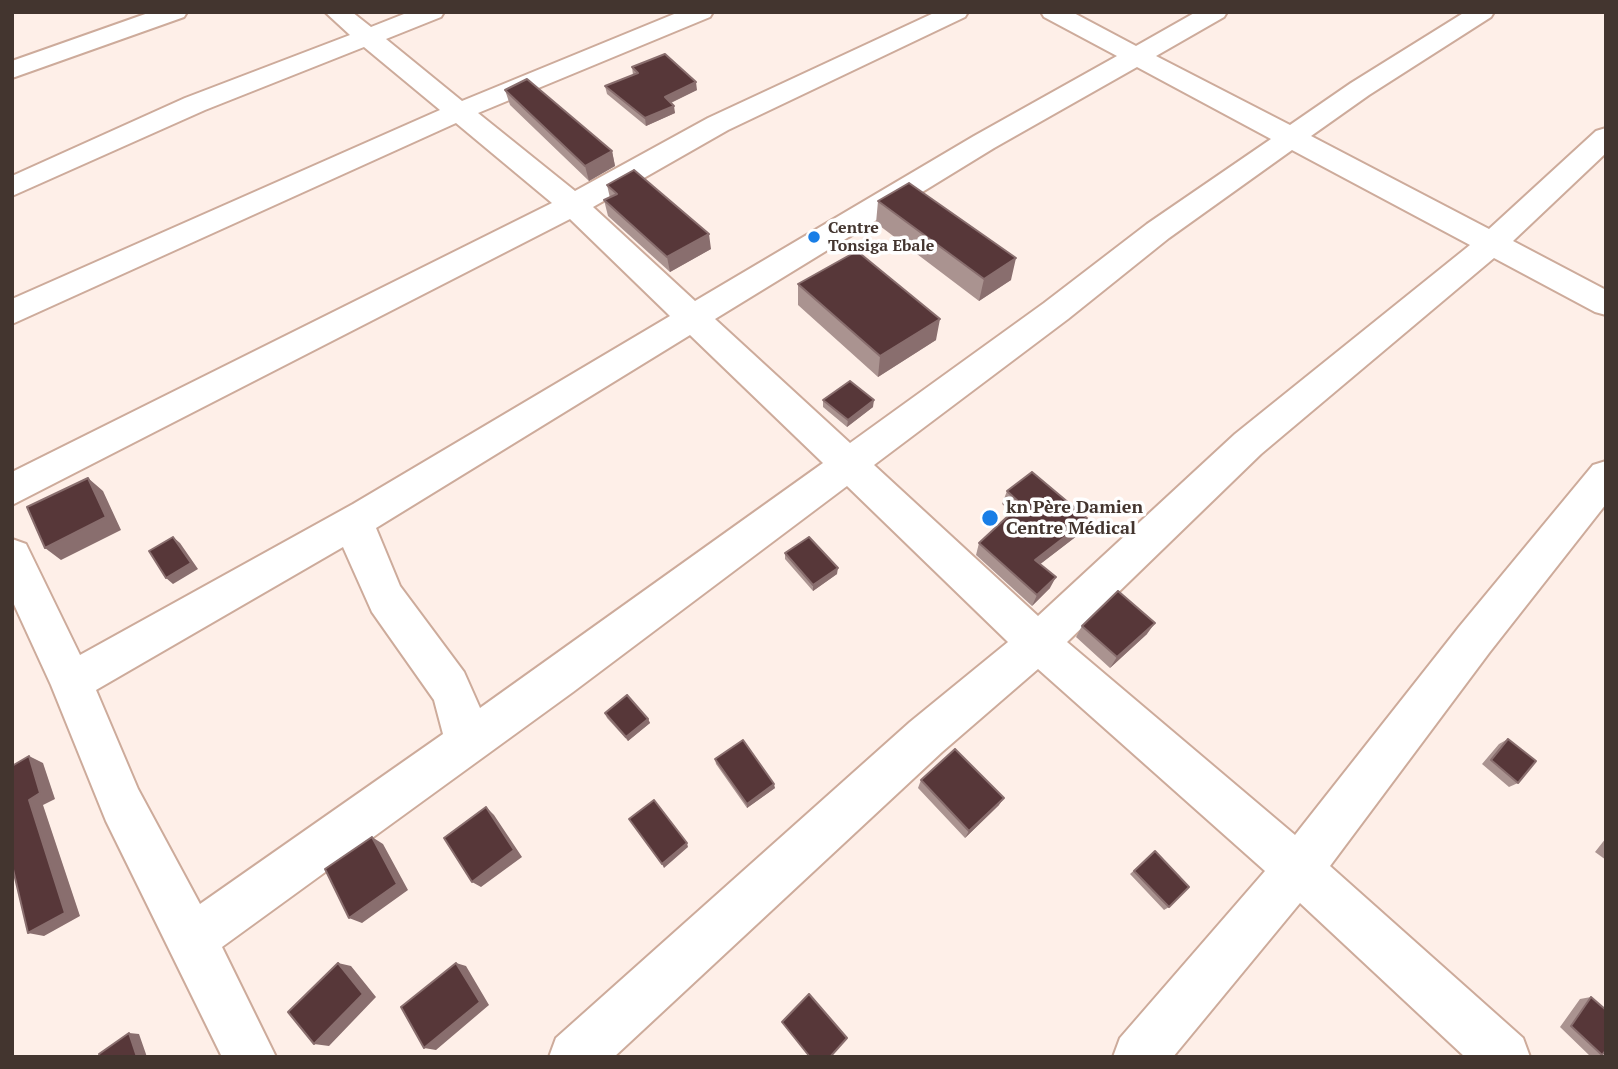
<!DOCTYPE html>
<meta charset="utf-8">
<style>
body{margin:0}
#map{position:relative;width:1618px;height:1069px;overflow:hidden;background:#feefe8;font-family:"PT Serif",serif}
canvas{display:block}
.frame{position:absolute;inset:0;border:14px solid #43352f;pointer-events:none}
</style>
<div id="map">
<canvas width="1618" height="1069"></canvas>
<div class="frame"></div>
</div>
<script>
const ctx = document.querySelector('canvas').getContext('2d');
ctx.lineJoin = 'round';
function poly(rows) {
  const path = new Path2D();
  for (const r of rows) {
    path.moveTo(r[0], r[1]);
    for (let i = 2; i < r.length; i += 2) path.lineTo(r[i], r[i + 1]);
  }
  return path;
}
function stroke(path, color, width, dash) {
  ctx.strokeStyle = color;
  ctx.lineWidth = width;
  ctx.lineCap = dash ? 'butt' : 'round';
  ctx.setLineDash(dash || []);
  ctx.stroke(path);
}
function fill(path, color) {
  ctx.fillStyle = color;
  ctx.fill(path, 'evenodd');
}
function write(font, color, halo, rows, align = 'center') {
  ctx.font = font + ' "PT Serif",serif';
  ctx.lineWidth = 7;
  ctx.setLineDash([]);
  ctx.textBaseline = 'middle';
  ctx.strokeStyle = halo;
  ctx.fillStyle = color;
  for (const [text, x, y, turn = 0] of rows) {
    ctx.save();
    ctx.translate(x, y);
    ctx.rotate((+turn || 0) * Math.PI / 180);
    ctx.textAlign = isNaN(turn) ? turn : align;
    if (halo) ctx.strokeText(text, 0, 0);
    ctx.fillText(text, 0, 0);
    ctx.restore();
  }
}
const minor = poly([
 [151,12,187,12,184,17,12,78,12,61,151,12],
 [325,12,352,12,371,27,409,12,444,12,441,17,386,39,462,101,679,12,713,12,710,17,478,113,575,191,708,118,936,12,968,12,965,17,728,130,593,207,695,301,974,136,1117,56,1044,17,1041,12,1072,12,1136,46,1196,12,1227,12,1224,17,1156,56,1290,125,1351,83,1465,12,1494,12,1491,17,1369,95,1311,136,1489,229,1596,131,1606,128,1606,153,1513,241,1606,290,1606,315,1595,312,1494,258,1261,454,1067,642,1295,835,1459,627,1593,465,1606,461,1606,504,1489,653,1330,866,1523,1038,1530,1057,1465,1057,1300,903,1173,1057,1113,1057,1120,1038,1265,871,1038,669,942,752,614,1057,549,1057,556,1038,910,722,1008,642,847,486,573,692,222,947,276,1057,222,1057,106,821,51,685,12,600,12,539,26,544,80,655,353,504,670,316,570,219,12,505,12,472,552,203,456,123,12,324,12,299,440,110,364,47,205,110,12,196,12,176,185,98,350,35,325,12],
 [1137,67,1271,139,1147,224,1044,303,850,443,715,319,994,148,1137,67],
 [1292,150,1470,245,1235,434,1038,616,874,465,1068,319,1169,238,1292,150],
 [690,335,823,463,480,708,464,672,400,586,376,528,690,335],
 [343,547,372,612,434,700,443,734,200,904,138,789,96,690,343,547]
]);
stroke(minor, '#cdab9b', 4);
fill(minor, '#fff');
fill(poly([
 [632,67,697,90,671,103,675,113,646,126,607,94,605,86,633,75],
 [505,90,612,151,615,166,589,181,510,105],
 [607,185,711,249,670,272,608,216,604,200,610,198],
 [878,201,1011,280,979,301,876,223],
 [798,284,936,340,878,377,798,305],
 [823,400,873,407,847,427,823,407],
 [1007,491,1082,532,1040,564,1050,588,1032,606,976,555,979,543,1012,513,1002,504],
 [785,553,837,574,813,591,785,559],
 [1082,626,1147,634,1110,668,1076,637],
 [605,713,648,719,650,723,628,741,607,718],
 [1508,739,1518,783,1509,787,1482,764,1499,744],
 [715,759,775,788,747,808,716,764],
 [921,780,999,805,965,838,918,788],
 [1606,838,1606,860,1595,852],
 [1155,851,1169,907,1164,910,1130,874],
 [1591,997,1602,1055,1590,1056,1560,1027,1580,999]
]), '#aa9390');
fill(poly([
 [696,82,697,90,666,105,665,97],
 [674,106,675,113,646,126,645,118],
 [612,151,615,166,589,181,585,166],
 [709,234,711,249,670,272,667,257],
 [1016,258,1011,280,979,301,984,279],
 [940,319,936,340,878,377,880,356],
 [874,400,873,407,847,427,848,420],
 [88,478,103,491,121,530,61,560,45,548],
 [1088,519,1082,532,1030,572,1035,560],
 [173,537,180,543,198,569,173,584,166,578],
 [838,568,837,574,813,591,813,585],
 [1056,577,1050,588,1032,606,1037,595],
 [1155,623,1147,634,1110,668,1117,657],
 [648,719,650,723,628,741,626,737],
 [29,756,43,763,55,799,43,805,80,916,44,936,28,933],
 [774,784,775,788,747,808,747,804],
 [1004,798,999,805,965,838,969,831],
 [486,807,494,815,522,857,481,887,472,882],
 [372,837,383,844,408,890,362,923,349,918],
 [687,843,688,847,664,868,662,864],
 [12,865,28,869,12,879],
 [338,963,351,966,376,997,329,1046,314,1044],
 [456,963,466,966,489,1005,436,1050,424,1048],
 [129,1033,139,1034,147,1057,137,1057]
]), '#896e6e');
const building = poly([
 [665,54,696,82,665,97,674,106,645,118,605,86,638,73,632,67,665,54],
 [527,79,612,151,585,166,505,90,527,79],
 [634,170,709,234,667,257,604,200,617,194,607,185,634,170],
 [909,183,1016,258,984,279,878,201,909,183],
 [857,251,940,319,880,356,798,284,857,251],
 [850,381,874,400,848,420,823,400,850,381],
 [1032,472,1088,519,1035,560,1056,577,1037,595,979,543,1021,504,1007,491,1032,472],
 [88,478,106,517,45,548,27,507,88,478],
 [173,537,191,563,166,578,149,551,173,537],
 [809,537,838,568,813,585,785,553,809,537],
 [1118,591,1155,623,1117,657,1082,626,1118,591],
 [627,695,648,719,626,737,605,713,627,695],
 [1508,739,1536,761,1518,783,1491,760,1508,739],
 [743,740,774,784,747,804,715,759,743,740],
 [955,749,1004,798,969,831,921,780,955,749],
 [29,756,40,793,29,800,65,913,28,933,12,865,12,766,29,756],
 [654,800,687,843,662,864,629,819,654,800],
 [486,807,514,850,472,882,444,838,486,807],
 [372,837,397,884,349,918,325,869,372,837],
 [1155,851,1189,887,1169,907,1134,871,1155,851],
 [338,963,363,994,314,1044,288,1012,338,963],
 [456,963,480,1002,424,1048,401,1007,456,963],
 [809,994,847,1038,830,1057,810,1057,782,1022,809,994],
 [1591,997,1606,1010,1606,1050,1602,1055,1571,1026,1591,997],
 [129,1033,137,1057,100,1057,99,1054,129,1033]
]);
fill(building, '#573739');
stroke(building, '#896e6e', 2);
for (const [x, y, r, color] of [
 [814,237,7,"#197ee6"],
 [990,518,9,"#197ee6"]
]) {
  const dot = new Path2D();
  dot.arc(x, y, r, 0, 2 * Math.PI);
  ctx.fillStyle = color;
  ctx.fill(dot);
  stroke(dot, '#fff', 2.5);
}
write('bold 16px', '#43352f', '#fff', [
 ["Centre",828,228],
 ["Tonsiga Ebale",828,246]
], 'left');
write('bold 18px', '#43352f', '#fff', [
 ["kn Père Damien",1006,508],
 ["Centre Médical",1006,529]
], 'left');
</script>
